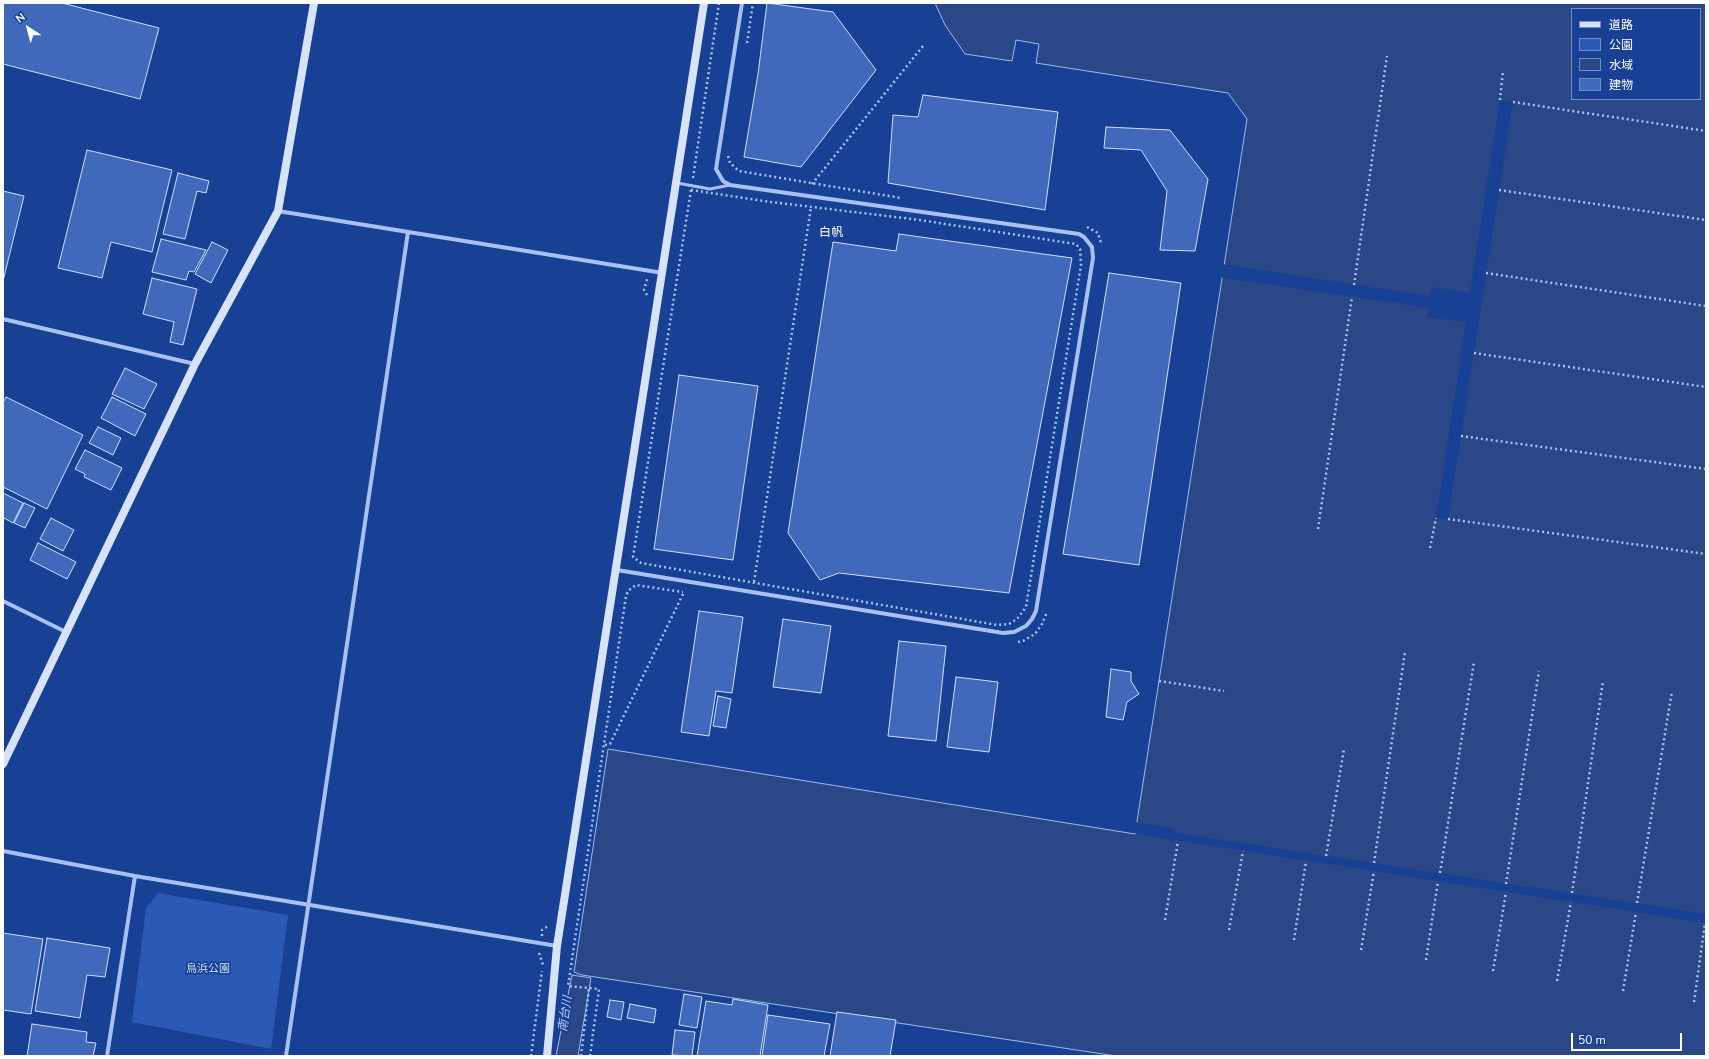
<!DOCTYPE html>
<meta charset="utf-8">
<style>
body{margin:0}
#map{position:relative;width:1709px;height:1059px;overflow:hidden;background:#184095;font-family:"Nunito Sans","Noto Sans JP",sans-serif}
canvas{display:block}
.frame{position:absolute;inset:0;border:4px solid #fff;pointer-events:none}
.legend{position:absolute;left:1571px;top:8px;width:130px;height:92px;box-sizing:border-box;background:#184095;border:1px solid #748cbf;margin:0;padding:5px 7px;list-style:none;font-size:12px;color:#fff}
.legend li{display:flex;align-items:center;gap:8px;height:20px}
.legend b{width:20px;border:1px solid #748cbf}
.north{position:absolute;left:8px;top:8px;width:40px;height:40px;-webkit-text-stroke:3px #184095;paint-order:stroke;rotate:324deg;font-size:11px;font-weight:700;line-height:16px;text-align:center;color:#fff}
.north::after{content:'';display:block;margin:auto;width:14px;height:18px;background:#fff;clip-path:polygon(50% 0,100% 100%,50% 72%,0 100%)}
.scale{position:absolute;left:1571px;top:1033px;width:111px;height:18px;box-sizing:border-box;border:2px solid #fff;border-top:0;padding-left:5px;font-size:12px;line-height:14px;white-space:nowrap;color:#fff;-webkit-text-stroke:3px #184095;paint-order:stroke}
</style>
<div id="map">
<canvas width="1709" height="1059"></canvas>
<div class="frame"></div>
<ul class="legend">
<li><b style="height:5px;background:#d7e3fb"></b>道路</li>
<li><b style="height:11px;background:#2b59b3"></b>公園</li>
<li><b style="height:11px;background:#2a4787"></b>水域</li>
<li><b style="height:11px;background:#4069bc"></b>建物</li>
</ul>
<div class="north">N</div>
<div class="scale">50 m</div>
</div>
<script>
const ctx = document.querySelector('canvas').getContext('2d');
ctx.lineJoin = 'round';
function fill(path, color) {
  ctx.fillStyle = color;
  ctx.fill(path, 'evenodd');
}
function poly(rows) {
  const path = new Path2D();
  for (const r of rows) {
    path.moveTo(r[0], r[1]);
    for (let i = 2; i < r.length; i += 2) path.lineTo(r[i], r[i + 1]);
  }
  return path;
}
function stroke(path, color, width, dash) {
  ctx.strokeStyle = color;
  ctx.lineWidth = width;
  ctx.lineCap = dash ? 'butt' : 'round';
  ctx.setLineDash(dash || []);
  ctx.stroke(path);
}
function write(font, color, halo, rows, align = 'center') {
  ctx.font = font + ' "Nunito Sans","Noto Sans JP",sans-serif';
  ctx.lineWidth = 3.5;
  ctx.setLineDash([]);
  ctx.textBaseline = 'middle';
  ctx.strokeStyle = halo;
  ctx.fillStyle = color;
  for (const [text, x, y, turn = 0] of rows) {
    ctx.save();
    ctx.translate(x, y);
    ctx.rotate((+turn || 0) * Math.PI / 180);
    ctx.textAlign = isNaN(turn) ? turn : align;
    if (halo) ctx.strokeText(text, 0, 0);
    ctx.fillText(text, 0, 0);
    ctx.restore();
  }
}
fill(poly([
 [158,893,288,915,271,1049,132,1022,146,908]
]), '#2b59b3');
const water = poly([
 [935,3,1706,3,1706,1056,1116,1056,582,975,574,972,608,749,1135,834,1247,119,1228,93,1036,63,1039,44,1016,40,1012,61,965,54,945,25,935,3],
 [1572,9,1700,9,1700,99,1572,99,1572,9],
 [572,975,591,978,578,1056,556,1056,572,975]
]);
fill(water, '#2a4787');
stroke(water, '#9cbaf3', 1);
fill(poly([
 [1500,100,1513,102,1448,519,1436,518,1466,322,1427,317,1428,308,1219,277,1221,264,1430,296,1432,287,1470,293],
 [1135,822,1171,828,1177,833,1706,914,1706,923,1175,840,1173,843,1166,839,1125,831,1133,832]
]), '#184095');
const building = poly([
 [3,3,62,3,159,28,140,99,3,64,3,3],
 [767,3,833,12,876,70,801,167,744,157,758,74,767,3],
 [923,95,1058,112,1045,210,888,183,893,115,918,117,923,95],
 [1106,127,1170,130,1208,179,1195,251,1160,250,1167,191,1141,150,1104,148,1106,127],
 [87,150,172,170,152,252,111,242,102,278,58,268,87,150],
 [178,173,209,181,206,193,197,191,185,239,163,234,178,173],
 [3,191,24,196,3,281,3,191],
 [899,234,1072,258,1009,593,839,573,820,580,788,533,833,242,896,251,899,234],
 [161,239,206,250,194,272,189,271,186,280,152,272,161,239],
 [212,242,228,250,211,283,195,274,212,242],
 [1109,273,1181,283,1139,565,1063,554,1109,273],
 [152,278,197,289,183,345,170,342,174,322,143,314,152,278],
 [125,368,157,384,144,409,112,394,125,368],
 [679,375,758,386,733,560,654,549,679,375],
 [6,397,83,435,47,509,3,487,3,403,6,397],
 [112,397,146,414,135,436,101,418,112,397],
 [98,427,121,438,113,455,89,443,98,427],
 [85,450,122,468,111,490,84,477,85,474,75,469,85,450],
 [3,493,23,503,13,523,4,518,3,521,3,493],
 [24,503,35,508,25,528,14,523,24,503],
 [51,518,74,530,63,551,40,539,51,518],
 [38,543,76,562,67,579,30,560,38,543],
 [699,611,743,617,732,693,716,691,709,736,681,732,699,611],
 [783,619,831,626,821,693,773,687,783,619],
 [899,641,946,646,936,741,888,736,899,641],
 [1111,669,1131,672,1131,681,1139,694,1127,702,1123,720,1106,717,1111,669],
 [956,677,998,682,989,752,947,747,956,677],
 [718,696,731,699,726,728,713,726,718,696],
 [3,933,43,939,31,1014,3,1010,3,933],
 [47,938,110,948,105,977,87,975,80,1018,35,1011,47,938],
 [684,994,702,997,697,1028,679,1025,684,994],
 [733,999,768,1005,760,1056,697,1056,706,1001,732,1005,733,999],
 [610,1000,624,1002,621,1020,607,1017,610,1000],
 [630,1004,656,1009,654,1023,627,1018,630,1004],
 [837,1012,896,1020,890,1056,830,1056,837,1012],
 [768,1015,830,1024,824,1056,762,1056,768,1015],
 [32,1024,87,1032,86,1042,96,1043,93,1056,27,1056,32,1024],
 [675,1030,695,1032,692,1056,672,1055,675,1030]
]);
fill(building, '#4069bc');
stroke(building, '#d0dffb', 1);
stroke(poly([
 [747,43,753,3],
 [1500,100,1503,71],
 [1513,102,1706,131],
 [728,156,730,163,739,171,901,198],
 [693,178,719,3],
 [812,184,923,46],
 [691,190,771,202,920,220,1076,244,1080,249,1081,265,1026,607,1017,619,1009,624,997,625,641,563,633,557,691,190],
 [1499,190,1706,220],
 [1087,227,1098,233,1101,243],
 [1486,273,1706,306],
 [1354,285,1387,56],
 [647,295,644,290,647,279],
 [1474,353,1706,387],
 [1461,436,1706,469],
 [1448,519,1706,554],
 [1318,529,1352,297],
 [1430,548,1436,518],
 [754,582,811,207],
 [1018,642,1023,641,1035,634,1042,624,1047,612],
 [1159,681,1224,691],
 [605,745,610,744,684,592],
 [1326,856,1344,749],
 [1374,863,1405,652],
 [1440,873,1474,662],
 [1506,884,1539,671],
 [1572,893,1603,681],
 [1637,903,1672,691],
 [1165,920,1178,841],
 [1229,930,1243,851],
 [542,936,542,930,548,926],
 [1294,940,1306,861],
 [1361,950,1374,871],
 [539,953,543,965],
 [1426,960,1438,881],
 [1493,971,1506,892],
 [1557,981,1571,902],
 [1623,991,1636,912],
 [1694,1002,1705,923],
 [531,1056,542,971],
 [581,1056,589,988],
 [590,1056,599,989,568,986,626,596,628,591,636,585,683,592]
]), '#a9c1f0', 2.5, [2, 3]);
stroke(poly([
 [677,183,710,189,730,185]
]), '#a9c1f0', 3);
stroke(poly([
 [278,211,663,273],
 [3,319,195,364],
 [617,570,1003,633,1014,632,1026,626,1032,619,1036,611,1093,258,1092,247,1084,237,1079,234,730,185,723,181,716,169,742,3],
 [3,601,66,632],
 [3,851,135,876,557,946],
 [107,1056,135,876],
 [286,1056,408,232]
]), '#a9c1f0', 4);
stroke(poly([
 [3,764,195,364,278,211,314,3],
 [547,1056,557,946,704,3]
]), '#d7e3fb', 8);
write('11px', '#d0dffb', '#184095', [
 ["鳥浜公園",208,969]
]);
write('12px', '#fff', '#184095', [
 ["白帆",831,233]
]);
write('italic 12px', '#b5ccf7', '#184095', [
 ["南台川",566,1014,-82]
]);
</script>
